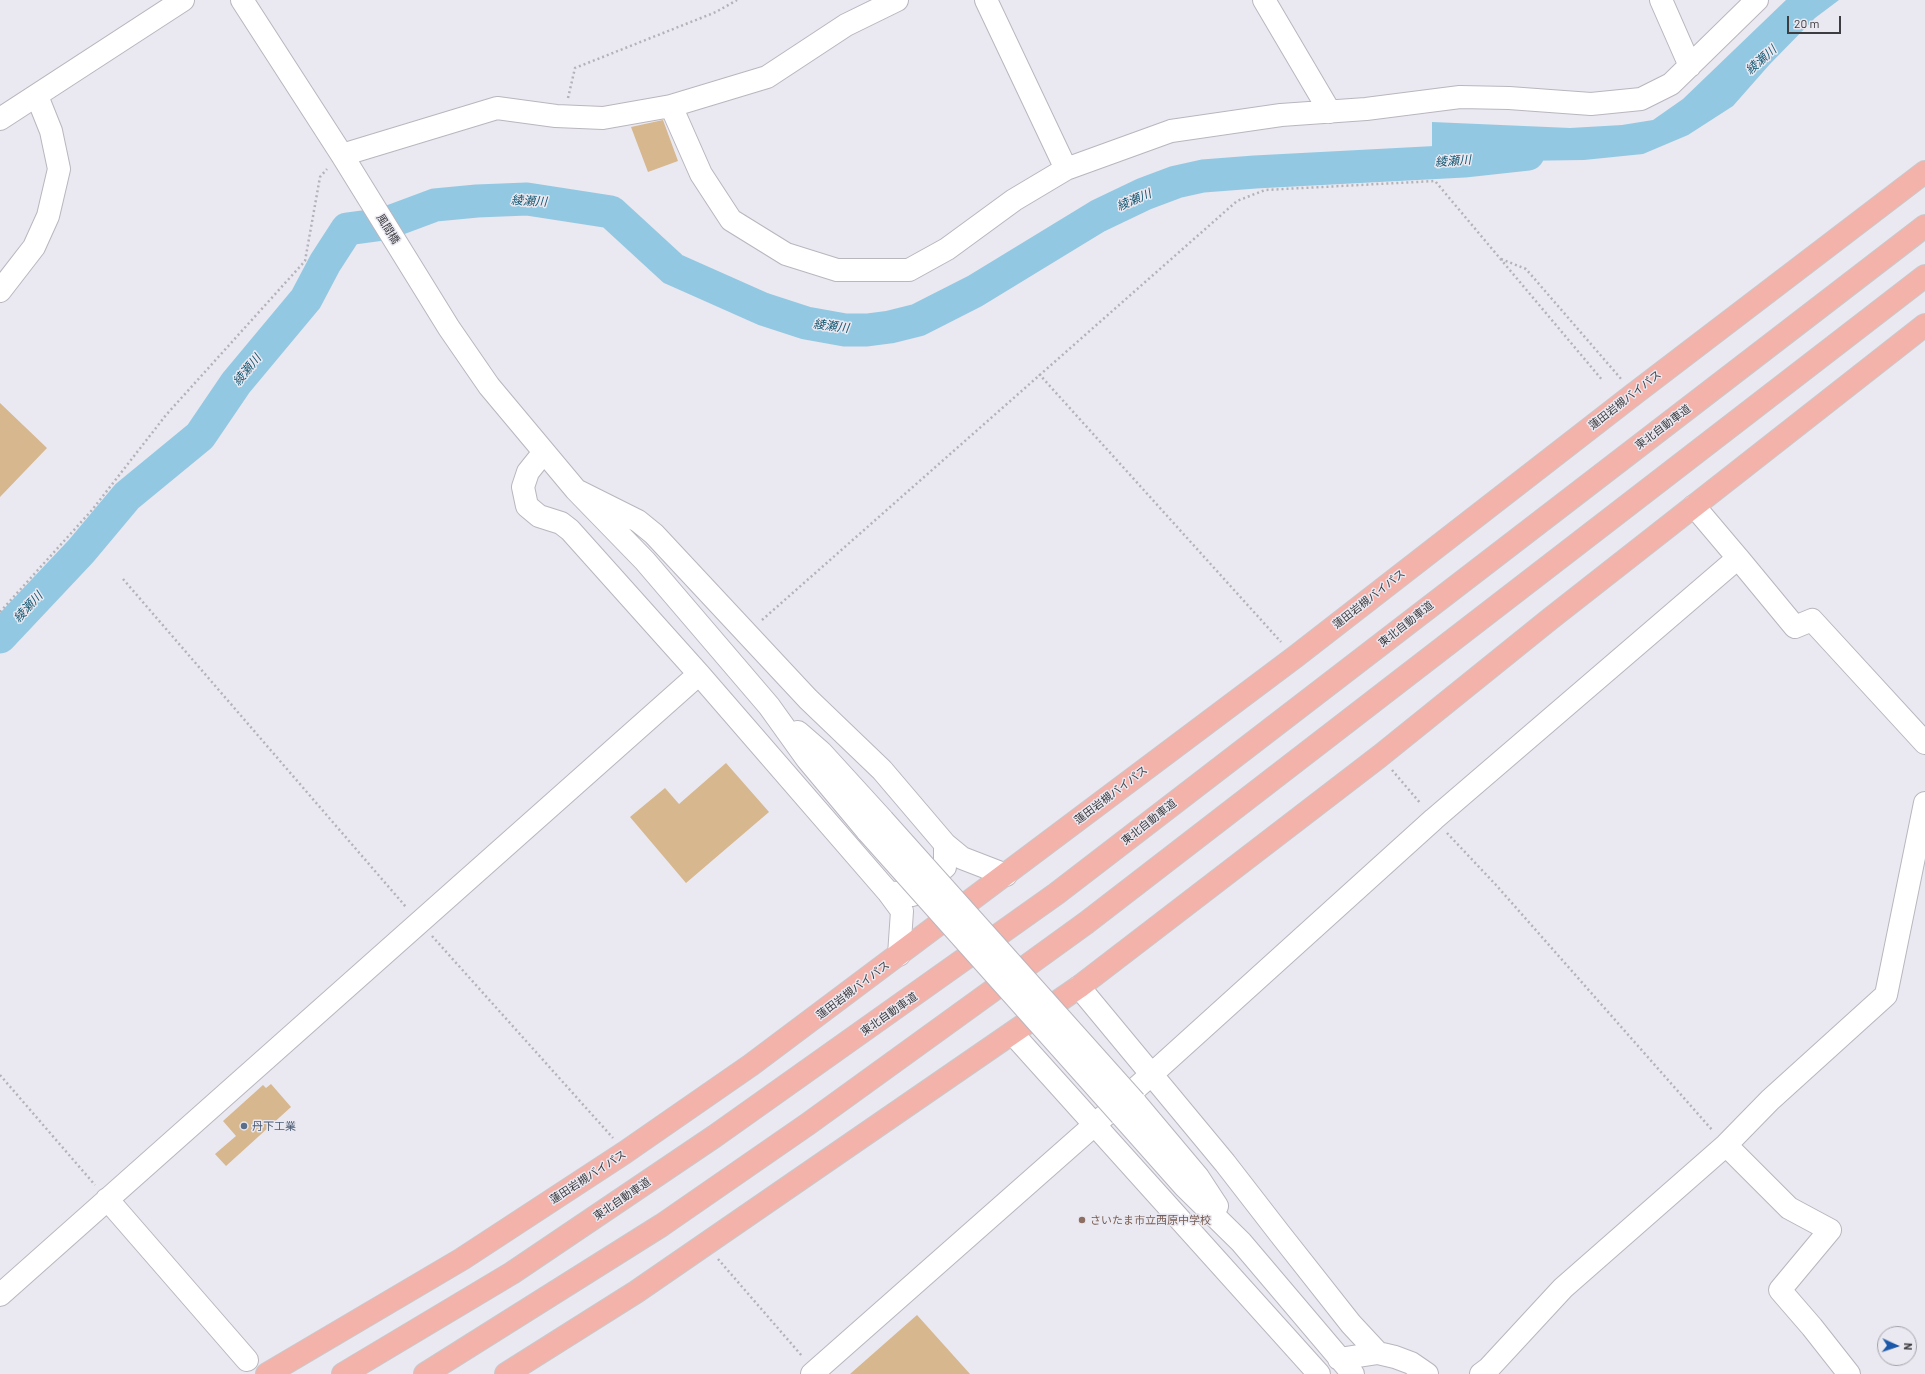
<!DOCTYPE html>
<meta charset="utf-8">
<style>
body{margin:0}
#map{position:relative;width:1925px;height:1374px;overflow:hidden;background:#eae8f0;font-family:Barlow,sans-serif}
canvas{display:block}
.north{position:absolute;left:1877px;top:1326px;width:40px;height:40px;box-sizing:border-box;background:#eae8f0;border:1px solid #a5a3aa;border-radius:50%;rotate:93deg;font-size:11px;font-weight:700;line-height:16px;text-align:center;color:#3d3c40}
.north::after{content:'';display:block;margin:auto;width:14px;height:18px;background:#1b58a9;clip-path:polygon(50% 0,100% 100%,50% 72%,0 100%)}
.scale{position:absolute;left:1787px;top:16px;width:54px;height:18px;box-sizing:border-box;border:2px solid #3d3c40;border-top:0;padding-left:5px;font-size:12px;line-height:14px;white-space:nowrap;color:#3d3c40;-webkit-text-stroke:3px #eae8f0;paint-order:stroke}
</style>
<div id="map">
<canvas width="1925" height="1374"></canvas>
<div class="north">N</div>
<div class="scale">20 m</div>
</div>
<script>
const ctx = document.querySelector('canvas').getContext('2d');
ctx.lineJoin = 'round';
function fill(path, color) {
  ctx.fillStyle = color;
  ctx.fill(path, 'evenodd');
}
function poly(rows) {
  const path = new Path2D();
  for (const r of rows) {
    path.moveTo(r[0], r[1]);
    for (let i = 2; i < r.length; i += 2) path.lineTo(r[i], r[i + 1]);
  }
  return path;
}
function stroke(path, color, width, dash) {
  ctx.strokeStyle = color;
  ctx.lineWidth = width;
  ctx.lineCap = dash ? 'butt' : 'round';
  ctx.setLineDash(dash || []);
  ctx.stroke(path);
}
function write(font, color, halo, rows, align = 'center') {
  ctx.font = font + ' Barlow,"Noto Sans JP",sans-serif';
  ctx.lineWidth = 3;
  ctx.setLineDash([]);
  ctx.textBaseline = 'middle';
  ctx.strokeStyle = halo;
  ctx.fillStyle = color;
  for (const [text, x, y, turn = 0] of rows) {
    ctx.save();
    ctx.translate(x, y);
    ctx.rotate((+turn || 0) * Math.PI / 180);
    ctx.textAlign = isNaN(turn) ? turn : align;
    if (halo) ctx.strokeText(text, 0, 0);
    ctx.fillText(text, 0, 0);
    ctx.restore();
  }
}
fill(poly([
 [1786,0,1839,0,1815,18,1770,64,1733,106,1688,135,1643,154,1584,160,1515,161,1432,155,1432,122,1570,128,1622,125,1653,120,1683,99]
]), '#93c8e2');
stroke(poly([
 [0,637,81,551,127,496,200,436,236,383,306,299,325,263,347,229,384,224,435,205,477,201,527,199,611,212,673,269,763,309,806,323,845,330,867,330,890,327,918,320,975,291,1098,216,1144,194,1176,182,1203,176,1255,172,1464,161,1528,154]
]), '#93c8e2', 33);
fill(poly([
 [663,120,678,161,648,172,631,127],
 [0,403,47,448,0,497],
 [726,763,769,812,686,883,630,817,665,788,679,804],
 [271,1084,291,1107,226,1166,215,1154,236,1136,223,1121,263,1085,266,1088],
 [917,1315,970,1374,850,1374]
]), '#d6b78e');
const minor = poly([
 [242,0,342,155,449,328,489,386,576,490,645,561,769,706,807,759,868,832],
 [986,0,1066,169],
 [1264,0,1330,112],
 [1661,0,1690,66],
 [671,106,701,174,731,220,786,254,837,270,909,270,947,249,1014,200,1066,169,1171,131,1281,115,1366,109,1460,97,1509,98,1591,104,1641,99,1671,84,1757,0],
 [0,119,183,0],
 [342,155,497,108,556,116,603,118,671,106,767,77,846,25,897,0],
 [0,291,34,247,48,216,59,169,51,131,37,96],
 [544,452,528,472,523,487,527,506,539,516,561,523,570,530,699,674,888,892,913,895,945,867,945,844,882,770,808,699,654,534,638,521,576,490],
 [1694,506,1738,558],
 [798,732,821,752,883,820],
 [945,844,962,858,1006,875],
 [888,892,902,911,899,955],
 [1079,987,1225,1163,1280,1234,1351,1324,1378,1353],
 [1013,1034,1319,1374],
 [1135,1102,1198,1177,1217,1206],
 [1121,1115,1185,1187,1241,1242,1353,1374],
 [1726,1145,1789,1208,1830,1230,1780,1290,1812,1327,1849,1374],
 [107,1199,247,1360],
 [0,1295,699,674],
 [1339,1359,1378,1353,1395,1357,1411,1363,1427,1374],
 [812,1374,1152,1074,1434,819,1738,558,1795,627,1812,620,1925,743],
 [1481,1374,1489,1368,1563,1288,1726,1145,1770,1100,1886,995,1925,803]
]);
const highway = poly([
 [267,1374,462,1259,624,1153,751,1065,1295,657,1634,394,1925,172],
 [343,1374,512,1273,715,1136,1056,894,1925,226],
 [425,1374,662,1225,808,1124,1086,923,1925,276],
 [506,1374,636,1292,1079,987,1380,756,1550,619,1925,325]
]);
stroke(minor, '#b9b6be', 24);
stroke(highway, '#c9c8ca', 24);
stroke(poly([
 [568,98,575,68,716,12,737,0],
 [1501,259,1526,269,1622,380],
 [1039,374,1281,642],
 [123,579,406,907],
 [0,612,92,510,166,415,305,261,320,177,327,169],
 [762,620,1237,201,1265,190,1435,181,1603,381],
 [1392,770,1421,804],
 [1447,833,1496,885,1713,1131],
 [432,936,613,1138],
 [0,1075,95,1185],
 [718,1259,802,1356]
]), '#b4b2b9', 2.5, [2, 3]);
stroke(minor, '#fff', 22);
stroke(highway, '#f3b2aa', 22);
const minorBridge = poly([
 [883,820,1135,1102],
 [868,832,1121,1115]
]);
stroke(minorBridge, '#b9b6be', 24, []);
stroke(minorBridge, '#fff', 22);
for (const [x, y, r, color] of [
 [244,1126,4,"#5c6f8a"],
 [1082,1220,4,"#8d6e63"]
]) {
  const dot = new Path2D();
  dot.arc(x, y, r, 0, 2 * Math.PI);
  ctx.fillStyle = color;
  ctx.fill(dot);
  stroke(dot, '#eae8f0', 1.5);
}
write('11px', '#3d3c40', '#eae8f0', [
 ["風間橋",388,229,58],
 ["蓮田岩槻バイパス",1625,400,-38],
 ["東北自動車道",1663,427,-37],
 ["蓮田岩槻バイパス",1369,599,-38],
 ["東北自動車道",1406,624,-38],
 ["蓮田岩槻バイパス",1111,795,-37],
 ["東北自動車道",1149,822,-38],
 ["蓮田岩槻バイパス",853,990,-37],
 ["東北自動車道",889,1014,-35],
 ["蓮田岩槻バイパス",588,1177,-33],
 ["東北自動車道",622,1199,-34]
]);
write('11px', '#4e5e75', '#eae8f0', [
 ["丹下工業",252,1126]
], 'left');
write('11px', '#785e54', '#eae8f0', [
 ["さいたま市立西原中学校",1090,1220]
], 'left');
write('italic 12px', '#165872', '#eae8f0', [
 ["綾瀬川",1761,60,-42],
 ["綾瀬川",1453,161,-4],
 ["綾瀬川",1134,200,-23],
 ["綾瀬川",529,201,3],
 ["綾瀬川",831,326,7],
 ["綾瀬川",247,370,-51],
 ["綾瀬川",28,607,-47]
]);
</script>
